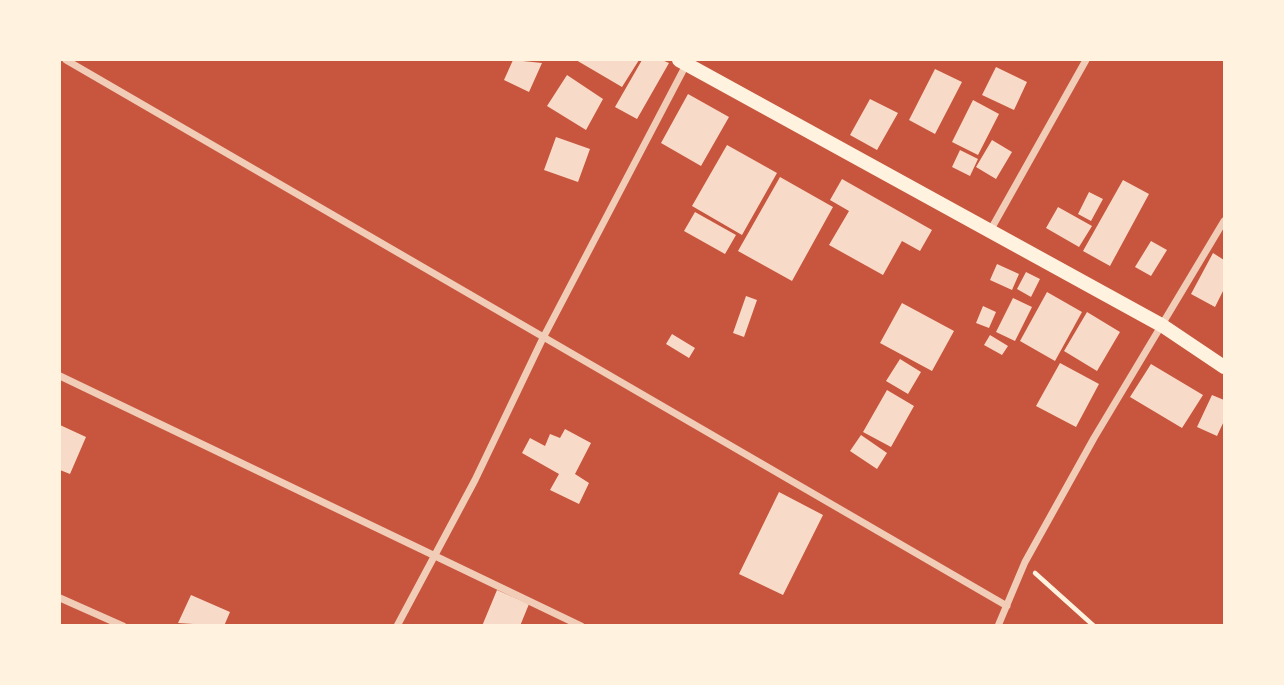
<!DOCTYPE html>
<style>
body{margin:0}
#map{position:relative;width:1284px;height:685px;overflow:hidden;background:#c8553d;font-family:Karla,sans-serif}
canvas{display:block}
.frame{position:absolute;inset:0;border:61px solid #fff3e0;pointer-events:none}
</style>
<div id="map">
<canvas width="1284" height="685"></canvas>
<div class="frame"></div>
</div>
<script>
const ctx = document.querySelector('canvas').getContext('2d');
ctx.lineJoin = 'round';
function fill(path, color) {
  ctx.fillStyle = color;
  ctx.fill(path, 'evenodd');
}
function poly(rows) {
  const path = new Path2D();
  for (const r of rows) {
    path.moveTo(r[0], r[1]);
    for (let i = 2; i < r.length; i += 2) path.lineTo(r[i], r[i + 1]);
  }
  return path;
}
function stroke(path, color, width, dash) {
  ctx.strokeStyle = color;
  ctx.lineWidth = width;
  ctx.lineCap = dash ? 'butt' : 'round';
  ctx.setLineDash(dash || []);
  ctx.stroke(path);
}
fill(poly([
 [513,60,542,63,529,92,504,80],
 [576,60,639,60,622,87],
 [642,60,662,60,669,63,637,119,615,107],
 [996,67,1027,82,1014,110,982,95],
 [935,69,962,82,935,134,909,120],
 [567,75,603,99,586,130,547,106],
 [688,94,729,117,701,166,661,143],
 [870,99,898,113,877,150,850,135],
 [973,100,999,114,978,155,952,142],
 [556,137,590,149,578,182,544,170],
 [992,140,1012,152,996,179,976,167],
 [727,145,777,173,742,235,692,206],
 [960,150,978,159,970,176,952,167],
 [780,177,833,207,792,281,738,251],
 [842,179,932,230,920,251,902,241,883,275,829,245,849,211,830,200],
 [1123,180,1149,194,1110,266,1083,251],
 [1089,192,1103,199,1091,221,1078,214],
 [1058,207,1092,226,1079,247,1046,228],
 [695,212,736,235,725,254,684,231],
 [1151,241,1167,250,1151,276,1135,267],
 [1213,253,1224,260,1224,289,1215,307,1191,294],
 [997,264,1019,274,1012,290,990,280],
 [1026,272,1040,279,1031,297,1017,289],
 [1047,292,1082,312,1055,361,1020,341],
 [746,296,757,300,744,337,733,333],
 [1013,298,1032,307,1015,341,996,332],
 [902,303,954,331,932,371,880,343],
 [983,306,996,312,989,328,976,323],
 [1087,312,1120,332,1097,371,1064,351],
 [672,334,695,348,689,358,666,344],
 [990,335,1008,346,1002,355,984,345],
 [900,359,921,372,908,394,886,381],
 [1060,363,1099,384,1076,427,1036,406],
 [1151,364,1203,395,1182,428,1130,397],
 [887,390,914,406,891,447,863,432],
 [1212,395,1224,400,1224,421,1217,436,1197,427],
 [60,425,86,437,70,474,60,470],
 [565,429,591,443,575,474,589,483,579,504,550,490,559,474,522,453,530,438,545,446,550,434,560,438],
 [861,435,887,453,877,469,850,451],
 [779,492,823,515,783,595,739,574],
 [497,590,529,604,520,626,482,626],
 [191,595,230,612,224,626,178,623]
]), '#f7dbc8');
stroke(poly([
 [1035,573,1094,626]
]), '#fff3e0', 4.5);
stroke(poly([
 [66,60,1007,606],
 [990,231,1086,60],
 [60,376,581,626],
 [60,598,123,626],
 [397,626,475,480,543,338,687,63],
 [998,626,1025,562,1094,438,1224,221]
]), '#f1ccb7', 7);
stroke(poly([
 [679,60,1163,326,1224,367]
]), '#fff3e0', 14);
</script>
